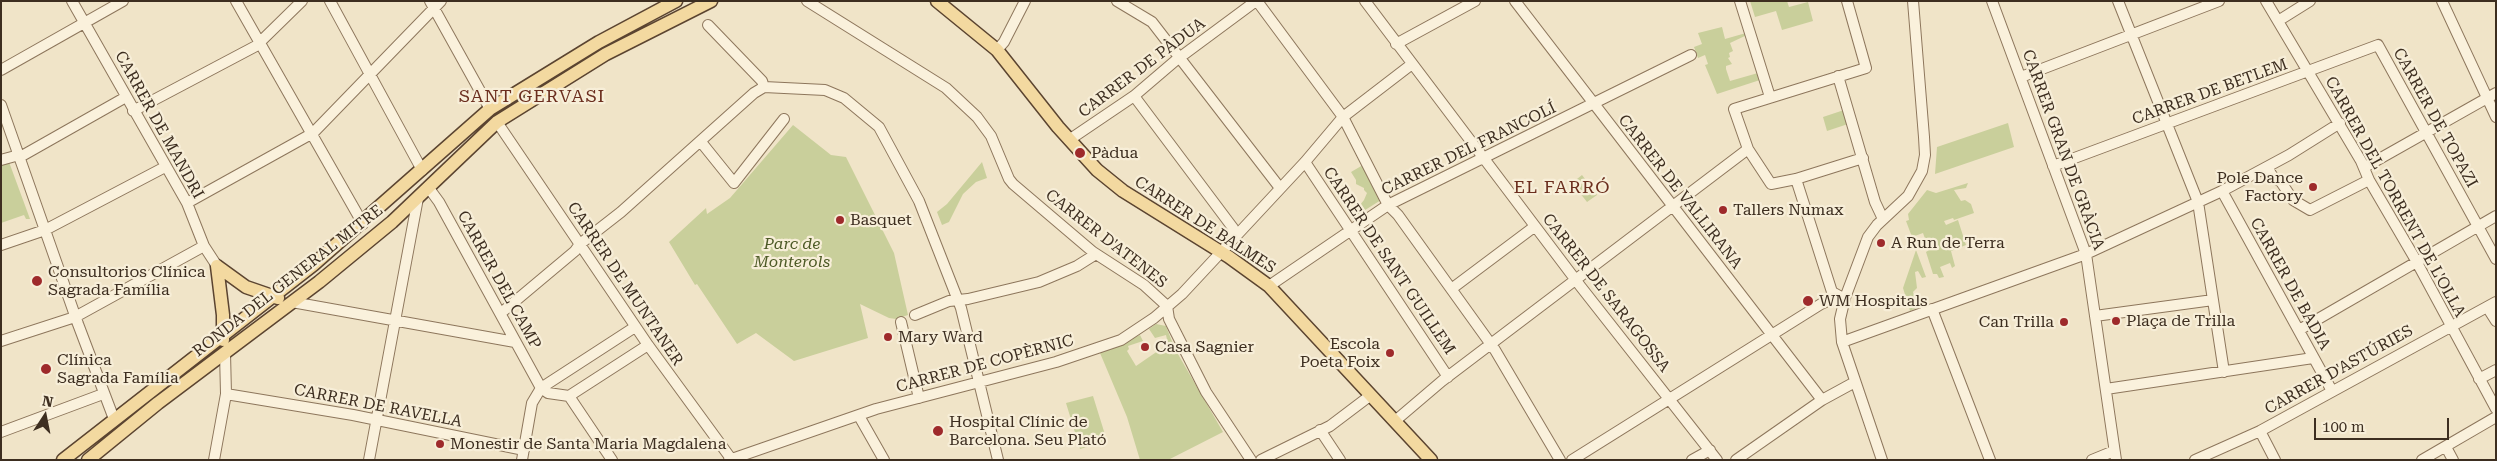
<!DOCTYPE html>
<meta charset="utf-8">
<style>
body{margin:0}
#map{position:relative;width:2497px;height:461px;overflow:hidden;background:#f0e4c8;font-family:"Roboto Serif",serif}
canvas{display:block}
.frame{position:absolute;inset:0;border:2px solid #3d2e20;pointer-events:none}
.north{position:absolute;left:20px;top:391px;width:50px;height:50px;-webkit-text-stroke:4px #f7eed8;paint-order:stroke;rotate:11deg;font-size:14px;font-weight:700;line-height:20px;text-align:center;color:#3d2e20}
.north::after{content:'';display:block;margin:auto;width:18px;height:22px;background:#3d2e20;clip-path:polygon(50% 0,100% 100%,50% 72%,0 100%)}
.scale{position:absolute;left:2314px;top:418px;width:135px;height:22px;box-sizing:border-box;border:2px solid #3d2e20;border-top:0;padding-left:6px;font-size:15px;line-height:18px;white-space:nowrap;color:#3d2e20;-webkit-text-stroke:4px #f7eed8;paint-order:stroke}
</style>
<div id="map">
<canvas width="2497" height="461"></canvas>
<div class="frame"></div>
<div class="north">N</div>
<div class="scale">100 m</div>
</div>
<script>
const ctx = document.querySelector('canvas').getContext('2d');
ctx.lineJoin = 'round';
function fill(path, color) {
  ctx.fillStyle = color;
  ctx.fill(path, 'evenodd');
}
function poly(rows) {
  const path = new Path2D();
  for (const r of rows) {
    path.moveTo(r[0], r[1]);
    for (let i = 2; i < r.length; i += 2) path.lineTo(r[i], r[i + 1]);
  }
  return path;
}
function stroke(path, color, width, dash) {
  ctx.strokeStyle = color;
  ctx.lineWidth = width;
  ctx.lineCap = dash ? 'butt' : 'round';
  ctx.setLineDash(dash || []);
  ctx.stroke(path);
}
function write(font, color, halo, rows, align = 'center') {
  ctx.font = font + ' "Roboto Serif",serif';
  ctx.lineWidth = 4.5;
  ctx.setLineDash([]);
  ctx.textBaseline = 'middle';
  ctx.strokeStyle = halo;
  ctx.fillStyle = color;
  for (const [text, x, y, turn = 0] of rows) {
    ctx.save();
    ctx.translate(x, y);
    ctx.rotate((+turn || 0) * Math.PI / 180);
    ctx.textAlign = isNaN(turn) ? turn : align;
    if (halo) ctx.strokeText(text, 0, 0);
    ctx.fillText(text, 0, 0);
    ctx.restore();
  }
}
fill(poly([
 [1750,1,1787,1,1789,7,1808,2,1813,21,1782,30,1776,11,1755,17],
 [1722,27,1725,39,1746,33,1747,35,1730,43,1733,51,1729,53,1730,57,1728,58,1732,64,1726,66,1726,69,1730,81,1758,73,1760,80,1717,94,1705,65,1708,64,1705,55,1698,58,1694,47,1702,44,1698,33],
 [1844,110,1848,124,1827,131,1823,117],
 [2008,123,2014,147,1935,174,1937,147],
 [793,125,831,155,846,157,894,253,908,315,896,319,889,318,860,304,868,338,794,361,756,333,737,344,697,284,695,285,669,242,706,208,707,214,730,198],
 [9,162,30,219,26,219,24,215,1,223,1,164],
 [982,162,987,178,976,182,963,194,949,222,942,225,937,212,947,204],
 [1363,165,1381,200,1354,217,1352,215,1364,200,1367,193,1364,190,1364,188,1356,184,1356,180,1351,172],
 [1582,175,1597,195,1587,202,1572,183],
 [1968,183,1966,188,1954,190,1961,201,1965,200,1971,204,1974,213,1954,220,1953,218,1944,221,1946,225,1958,220,1966,245,1951,251,1955,266,1952,268,1950,263,1940,267,1944,277,1939,278,1937,274,1933,274,1926,252,1929,250,1923,233,1912,237,1906,221,1909,220,1908,214,1927,190,1936,193],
 [1916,250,1926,277,1922,278,1918,271,1915,272,1917,288,1913,292,1915,299,1921,299,1923,305,1910,311,1903,288],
 [1156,324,1166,326,1175,349,1223,432,1168,460,1140,460,1127,417,1100,353,1140,335,1143,341,1128,346,1129,349,1127,351,1136,366,1168,344,1166,335,1155,338,1149,329],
 [1093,396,1107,441,1080,449,1066,403]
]), '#c9cf9b');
const minor = poly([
 [72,1,187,203,204,246,217,266],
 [236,1,363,224],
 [330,1,422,170],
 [430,1,490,109],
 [807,1,946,88,977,117,991,136,1009,179,1013,184,1093,252,1144,285,1167,306,1169,319,1206,392,1251,460],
 [1117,1,1152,22,1280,188],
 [1257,1,1343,117,1388,205,1398,215,1495,350,1560,460],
 [1365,1,1581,287,1717,460],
 [1515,1,1822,400],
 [1740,1,1770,97],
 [1847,1,1866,68,1734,109,1748,149,1771,184,1796,179,1863,158],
 [1992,1,2086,254,2116,460],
 [2118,1,2198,202,2224,372],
 [2266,1,2361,161,2369,180,2414,257,2496,409],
 [2442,1,2496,117],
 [2278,21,2310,1],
 [708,25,762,81,764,87],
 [1396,44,1475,1],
 [997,50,1004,42,1025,1],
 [1,70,123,1],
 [1838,76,1875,202,1883,219],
 [2021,77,2219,1],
 [1134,96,1233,228,1234,236],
 [1,105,78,324,114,419],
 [133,111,256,46,302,1],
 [497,122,648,345,732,460],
 [1069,140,1134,96,1175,61,1256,1],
 [701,142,734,183,784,119],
 [20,157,126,97],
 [1,160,19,155],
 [1305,162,1448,377],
 [2053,166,2378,45,2496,259],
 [2267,167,2273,177,2281,182,2293,200,2310,210,2369,180],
 [2365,167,2496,93],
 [1796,179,1832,292,1843,298],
 [428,187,439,202,541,388,548,393,569,396,612,460],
 [2222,191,2332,391],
 [187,203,313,133,441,1],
 [1,245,45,230,165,167],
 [1269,286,1388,205,1691,55],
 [1454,287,1534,227],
 [292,302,515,342],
 [2496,306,2489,310,2496,321],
 [1932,309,1990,460],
 [501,313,575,251,580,244,621,212,754,93,764,87,825,90,844,98,879,127,919,201,961,308,998,460],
 [915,315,949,301,968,299,1039,282,1077,266,1096,254],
 [2095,316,2213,300],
 [901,322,919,398],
 [2299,330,2496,216],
 [1,341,75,317,204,246],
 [1842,342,2086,254,2222,191,2289,155,2340,123],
 [2479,379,2496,370],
 [2106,389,2313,358],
 [226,394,353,415,524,450],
 [569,396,648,345],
 [859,416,884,460],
 [1395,421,1442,381,1748,149],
 [1320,430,1340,460],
 [2260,431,2275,460],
 [1,432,103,394],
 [2446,447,2453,460],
 [214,460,226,394,225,353],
 [369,460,418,198],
 [522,460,532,403,541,388,635,327],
 [729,460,876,409,1056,362,1121,340,1154,318,1182,294,1305,162,1343,117,1412,64],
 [1261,460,1330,426,1371,395],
 [1572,460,1821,304,1830,300,1845,298],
 [1692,460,1710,450],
 [1736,460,1822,400,1855,382],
 [1882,460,1842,342,1840,319,1845,298,1868,237,1877,225,1908,196,1922,171,1925,155,1924,137,1913,1],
 [2092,460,2114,451],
 [2195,460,2260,431,2496,302],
 [2422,460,2496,417]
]);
const major = poly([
 [937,1,997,50,1058,127,1097,170,1123,191,1229,257,1269,286,1431,460],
 [217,266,223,315,223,340],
 [217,266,246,287,278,298],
 [63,460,313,265,490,109,599,42,676,1],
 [88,460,158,403,319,282,392,222,497,122,606,54,711,1]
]);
stroke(minor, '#8d765c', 12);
stroke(major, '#5b4430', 15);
stroke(minor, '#faf1dc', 10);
stroke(major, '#f3d9a0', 12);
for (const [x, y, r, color] of [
 [1080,153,6,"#9e2a2b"],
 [2313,187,5,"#9e2a2b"],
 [1723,210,5,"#9e2a2b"],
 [840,220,5,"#9e2a2b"],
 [1881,243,5,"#9e2a2b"],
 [37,281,6,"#9e2a2b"],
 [1808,301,6,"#9e2a2b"],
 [2116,321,5,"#9e2a2b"],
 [2064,322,5,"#9e2a2b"],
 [888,337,5,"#9e2a2b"],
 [1145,347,5,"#9e2a2b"],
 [1390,353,5,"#9e2a2b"],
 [46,369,6,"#9e2a2b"],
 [938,431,6,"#9e2a2b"],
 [440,444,5,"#9e2a2b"]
]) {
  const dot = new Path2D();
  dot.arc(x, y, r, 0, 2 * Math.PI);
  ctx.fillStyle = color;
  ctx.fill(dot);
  stroke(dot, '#f7eed8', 2);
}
write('16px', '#3d2e20', '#f7eed8', [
 ["CARRER DE PÀDUA",1142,68,-37],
 ["CARRER DE BETLEM",2210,92,-20],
 ["CARRER DE TOPAZI",2435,118,61],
 ["CARRER DE MANDRI",159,125,61],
 ["CARRER DEL FRANCOLÍ",1469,149,-26],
 ["CARRER GRAN DE GRÀCIA",2063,150,70],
 ["CARRER DE VALLIRANA",1680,192,52],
 ["CARRER DEL TORRENT DE L'OLLA",2395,197,61],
 ["CARRER DE BALMES",1205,225,33],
 ["CARRER D'ATENES",1106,239,38],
 ["CARRER DE SANT GUILLEM",1389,261,56],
 ["CARRER DEL CAMP",499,280,61],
 ["RONDA DEL GENERAL MITRE",288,281,-38],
 ["CARRER DE MUNTANER",625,284,56],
 ["CARRER DE BADIA",2290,284,61],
 ["CARRER DE SARAGOSSA",1606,293,52],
 ["CARRER DE COPÈRNIC",985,364,-15],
 ["CARRER D'ASTÚRIES",2339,370,-29],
 ["CARRER DE RAVELLA",378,406,11]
]);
write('16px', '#3d2e20', '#f7eed8', [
 ["Pàdua",1091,153],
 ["Pole Dance",2303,178,"right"],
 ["Factory",2303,196,"right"],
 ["Tallers Numax",1733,210],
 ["Basquet",850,220],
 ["A Run de Terra",1891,243],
 ["Consultorios Clínica",48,272],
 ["Sagrada Família",48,290],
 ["WM Hospitals",1819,301],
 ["Plaça de Trilla",2126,321],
 ["Can Trilla",2054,322,"right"],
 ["Mary Ward",898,337],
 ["Escola",1380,344,"right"],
 ["Poeta Foix",1380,362,"right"],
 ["Casa Sagnier",1155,347],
 ["Clínica",57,360],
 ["Sagrada Família",57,378],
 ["Hospital Clínic de",949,422],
 ["Barcelona. Seu Plató",949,440],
 ["Monestir de Santa Maria Magdalena",450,444]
], 'left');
write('italic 16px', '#4d5a26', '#f7eed8', [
 ["Parc de",792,244],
 ["Monterols",792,262]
]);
ctx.letterSpacing = '1px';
write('18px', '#6b2e1e', '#f7eed8', [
 ["SANT GERVASI",532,97],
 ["EL FARRÓ",1562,188]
]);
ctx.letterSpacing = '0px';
</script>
